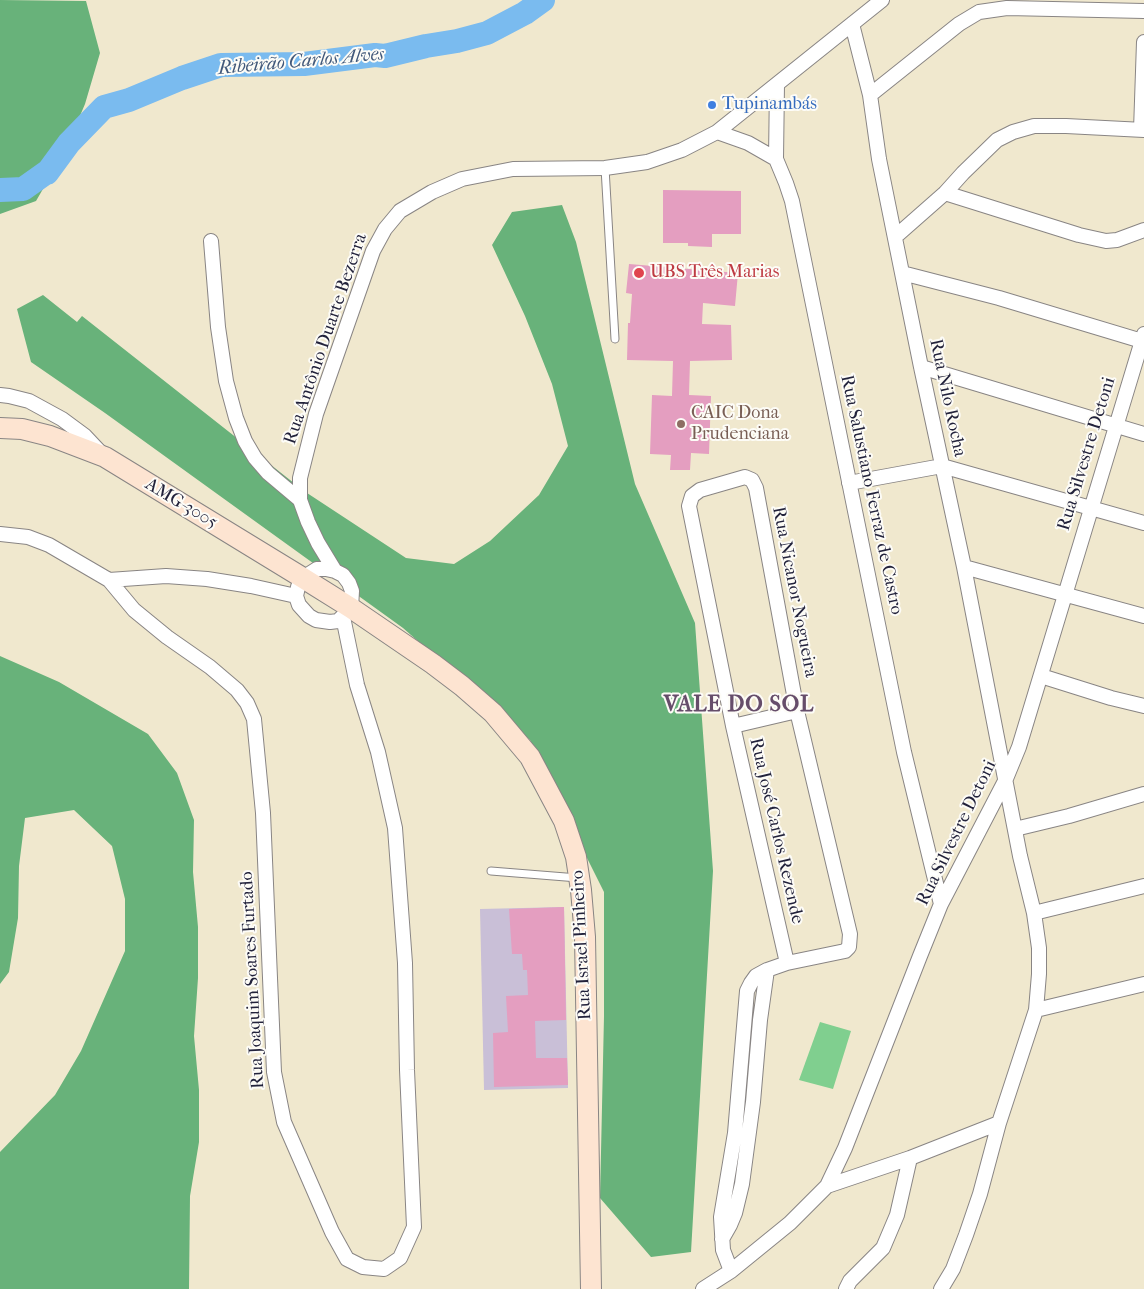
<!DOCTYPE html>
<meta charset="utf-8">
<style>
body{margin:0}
canvas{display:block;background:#f0e8ce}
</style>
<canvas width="1144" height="1289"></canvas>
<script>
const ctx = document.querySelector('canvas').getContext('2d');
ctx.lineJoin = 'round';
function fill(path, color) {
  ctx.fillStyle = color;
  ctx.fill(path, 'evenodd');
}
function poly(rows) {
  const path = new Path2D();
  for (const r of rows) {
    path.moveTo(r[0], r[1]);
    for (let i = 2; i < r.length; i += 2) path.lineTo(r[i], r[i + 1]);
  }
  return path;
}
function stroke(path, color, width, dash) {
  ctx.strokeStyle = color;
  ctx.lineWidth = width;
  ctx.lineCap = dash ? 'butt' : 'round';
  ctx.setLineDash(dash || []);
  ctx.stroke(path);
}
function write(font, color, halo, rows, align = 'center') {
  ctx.font = font + ' "IM FELL French Canon",serif';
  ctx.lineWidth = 4;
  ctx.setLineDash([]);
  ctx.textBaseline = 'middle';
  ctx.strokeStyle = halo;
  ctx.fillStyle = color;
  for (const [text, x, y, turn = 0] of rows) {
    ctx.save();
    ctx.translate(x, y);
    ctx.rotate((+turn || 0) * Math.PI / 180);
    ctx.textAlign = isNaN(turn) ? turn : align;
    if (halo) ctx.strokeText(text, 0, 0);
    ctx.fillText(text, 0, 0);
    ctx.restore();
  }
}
fill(poly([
 [564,907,568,1088,484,1090,480,909]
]), '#c9bfd7');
fill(poly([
 [820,1022,851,1031,833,1089,799,1080]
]), '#80cf8f');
fill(poly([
 [0,0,86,1,100,53,85,104,65,151,36,201,0,214],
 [562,205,576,242,635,484,695,623,713,871,691,1252,651,1257,600,1198,604,1016,604,892,560,804,530,740,403,628,105,413,31,362,17,309,43,295,77,322,82,316,304,491,406,558,454,564,490,541,539,495,568,446,552,384,525,316,492,245,512,212],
 [0,656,59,682,148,734,177,773,194,820,193,872,198,927,198,978,194,1036,199,1090,199,1142,190,1196,189,1289,0,1289,0,1152,55,1095,81,1051,125,951,125,899,112,846,74,810,25,818,19,866,18,918,9,972,0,984]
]), '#68b27a');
stroke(poly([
 [0,190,23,189,47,172,47,173,69,143,104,107,129,100,182,78,221,65,304,64,375,55,385,56,426,46,457,41,487,33,525,13,543,0]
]), '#7abbef', 24);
fill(poly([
 [663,190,741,191,741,234,712,234,712,247,688,246,688,243,663,243],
 [629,264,738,273,735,306,703,303,702,324,731,325,732,360,690,361,689,395,711,396,709,454,691,453,690,470,670,470,671,455,650,454,652,395,672,396,673,361,627,360,628,323,630,323,632,294,626,293],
 [564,907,566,1020,535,1021,536,1058,567,1058,568,1085,494,1087,493,1033,508,1032,506,996,528,995,527,970,523,970,522,954,512,954,509,909]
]), '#e49ec0');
const lane = poly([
 [605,168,615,339],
 [491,871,578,878]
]);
const street = poly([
 [870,95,959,24,979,12,1007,8,1144,11],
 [1141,130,1144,42],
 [717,132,748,143,776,159,786,183,792,201,904,752,941,904],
 [776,159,777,84],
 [945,193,1079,235,1106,241,1117,240,1144,230],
 [895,237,945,193,963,173,997,140,1013,132,1034,126,1066,126,1144,130],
 [211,241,218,327,226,381,236,418,245,441,255,458,268,473,300,500],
 [902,273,999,298,1142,341],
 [921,367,1144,434],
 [0,395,9,396,29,401,62,419,85,436,101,453],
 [849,483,942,466,1144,523],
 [0,534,28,537,49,545,109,580,134,610,167,637,210,667,237,690,247,703,254,719,263,813,274,1072,284,1122,332,1232,347,1259,363,1267,384,1269,400,1258,414,1227,407,1070,405,963,395,828,378,752,357,685,343,617],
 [964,567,1144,616],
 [317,569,326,569,335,571,343,575,349,583,352,591,351,608,338,621,330,622,316,620,309,616,299,605,296,596,298,587,303,578,317,569],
 [335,571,318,543,308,522,300,500,300,478,316,414,373,251,385,229,400,211,432,192,462,179,513,169,605,168,647,162,682,150,717,132,882,0],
 [109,580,166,576,207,579,251,586,296,596],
 [1041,676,1111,698,1144,706],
 [733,726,797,711],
 [1015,829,1069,816,1144,794],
 [1034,913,1144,886],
 [1036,1010,1144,984],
 [827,1186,910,1158,999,1123,1036,1010,1039,974,1039,948,1034,913,1020,856,964,567,921,367,879,159,870,95,852,24],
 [722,1239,730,1225,735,1213,742,1184,753,1102,760,1020,767,970],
 [731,1271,723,1250,721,1217,735,1133,747,991,751,983,756,976,767,970,787,963,845,951,849,947,850,934,797,711,756,488,752,480,745,477,700,490,692,496,689,506,733,726,787,963],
 [703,1289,731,1271,790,1223,827,1186,845,1148,920,956,941,904,1005,781,1019,747,1144,334],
 [846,1289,850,1281,883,1248,897,1215,910,1158],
 [941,1289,953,1269,966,1235,980,1194,999,1123]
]);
const secondary = poly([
 [0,428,22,429,50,436,105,457,303,578,351,608,433,664,462,686,493,713,530,757,564,821,576,857,581,890,585,937,591,1289]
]);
stroke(lane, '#898584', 9);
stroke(street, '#898584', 16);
stroke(secondary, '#898584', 22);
stroke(lane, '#fff', 7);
stroke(street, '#fff', 14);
stroke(secondary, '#fde4d1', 20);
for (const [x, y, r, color] of [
 [712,105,5,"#3f7fe0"],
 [639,273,6,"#e0444e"],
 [681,424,5,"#8d6e63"]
]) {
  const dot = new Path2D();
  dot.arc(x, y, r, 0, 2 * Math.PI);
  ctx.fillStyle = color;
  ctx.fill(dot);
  stroke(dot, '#fdfcf7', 2);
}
write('18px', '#366cbe', '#fdfcf7', [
 ["Tupinambás",722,105]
], 'left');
write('18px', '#be3a42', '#fdfcf7', [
 ["UBS Três Marias",650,273]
], 'left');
write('18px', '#22223b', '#fdfcf7', [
 ["Rua Antônio Duarte Bezerra",326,339,-71],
 ["Rua Nilo Rocha",947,398,78],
 ["Rua Silvestre Detoni",1087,454,-73],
 ["Rua Salustiano Ferraz de Castro",871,495,78],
 ["AMG-3005",181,504,31],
 ["Rua Nicanor Nogueira",794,592,79],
 ["Rua José Carlos Rezende",776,831,77],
 ["Rua Silvestre Detoni",957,833,-64],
 ["Rua Israel Pinheiro",582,945,-93],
 ["Rua Joaquim Soares Furtado",253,980,-93]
]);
write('18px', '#785e54', '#fdfcf7', [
 ["CAIC Dona",691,414],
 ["Prudenciana",691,435]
], 'left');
write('italic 19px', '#41587a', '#fdfcf7', [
 ["Ribeirão Carlos Alves",301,62,-5]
]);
ctx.letterSpacing = '1px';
write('bold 22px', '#664d6a', '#fdfcf7', [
 ["VALE DO SOL",739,706]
]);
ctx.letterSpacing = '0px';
</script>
